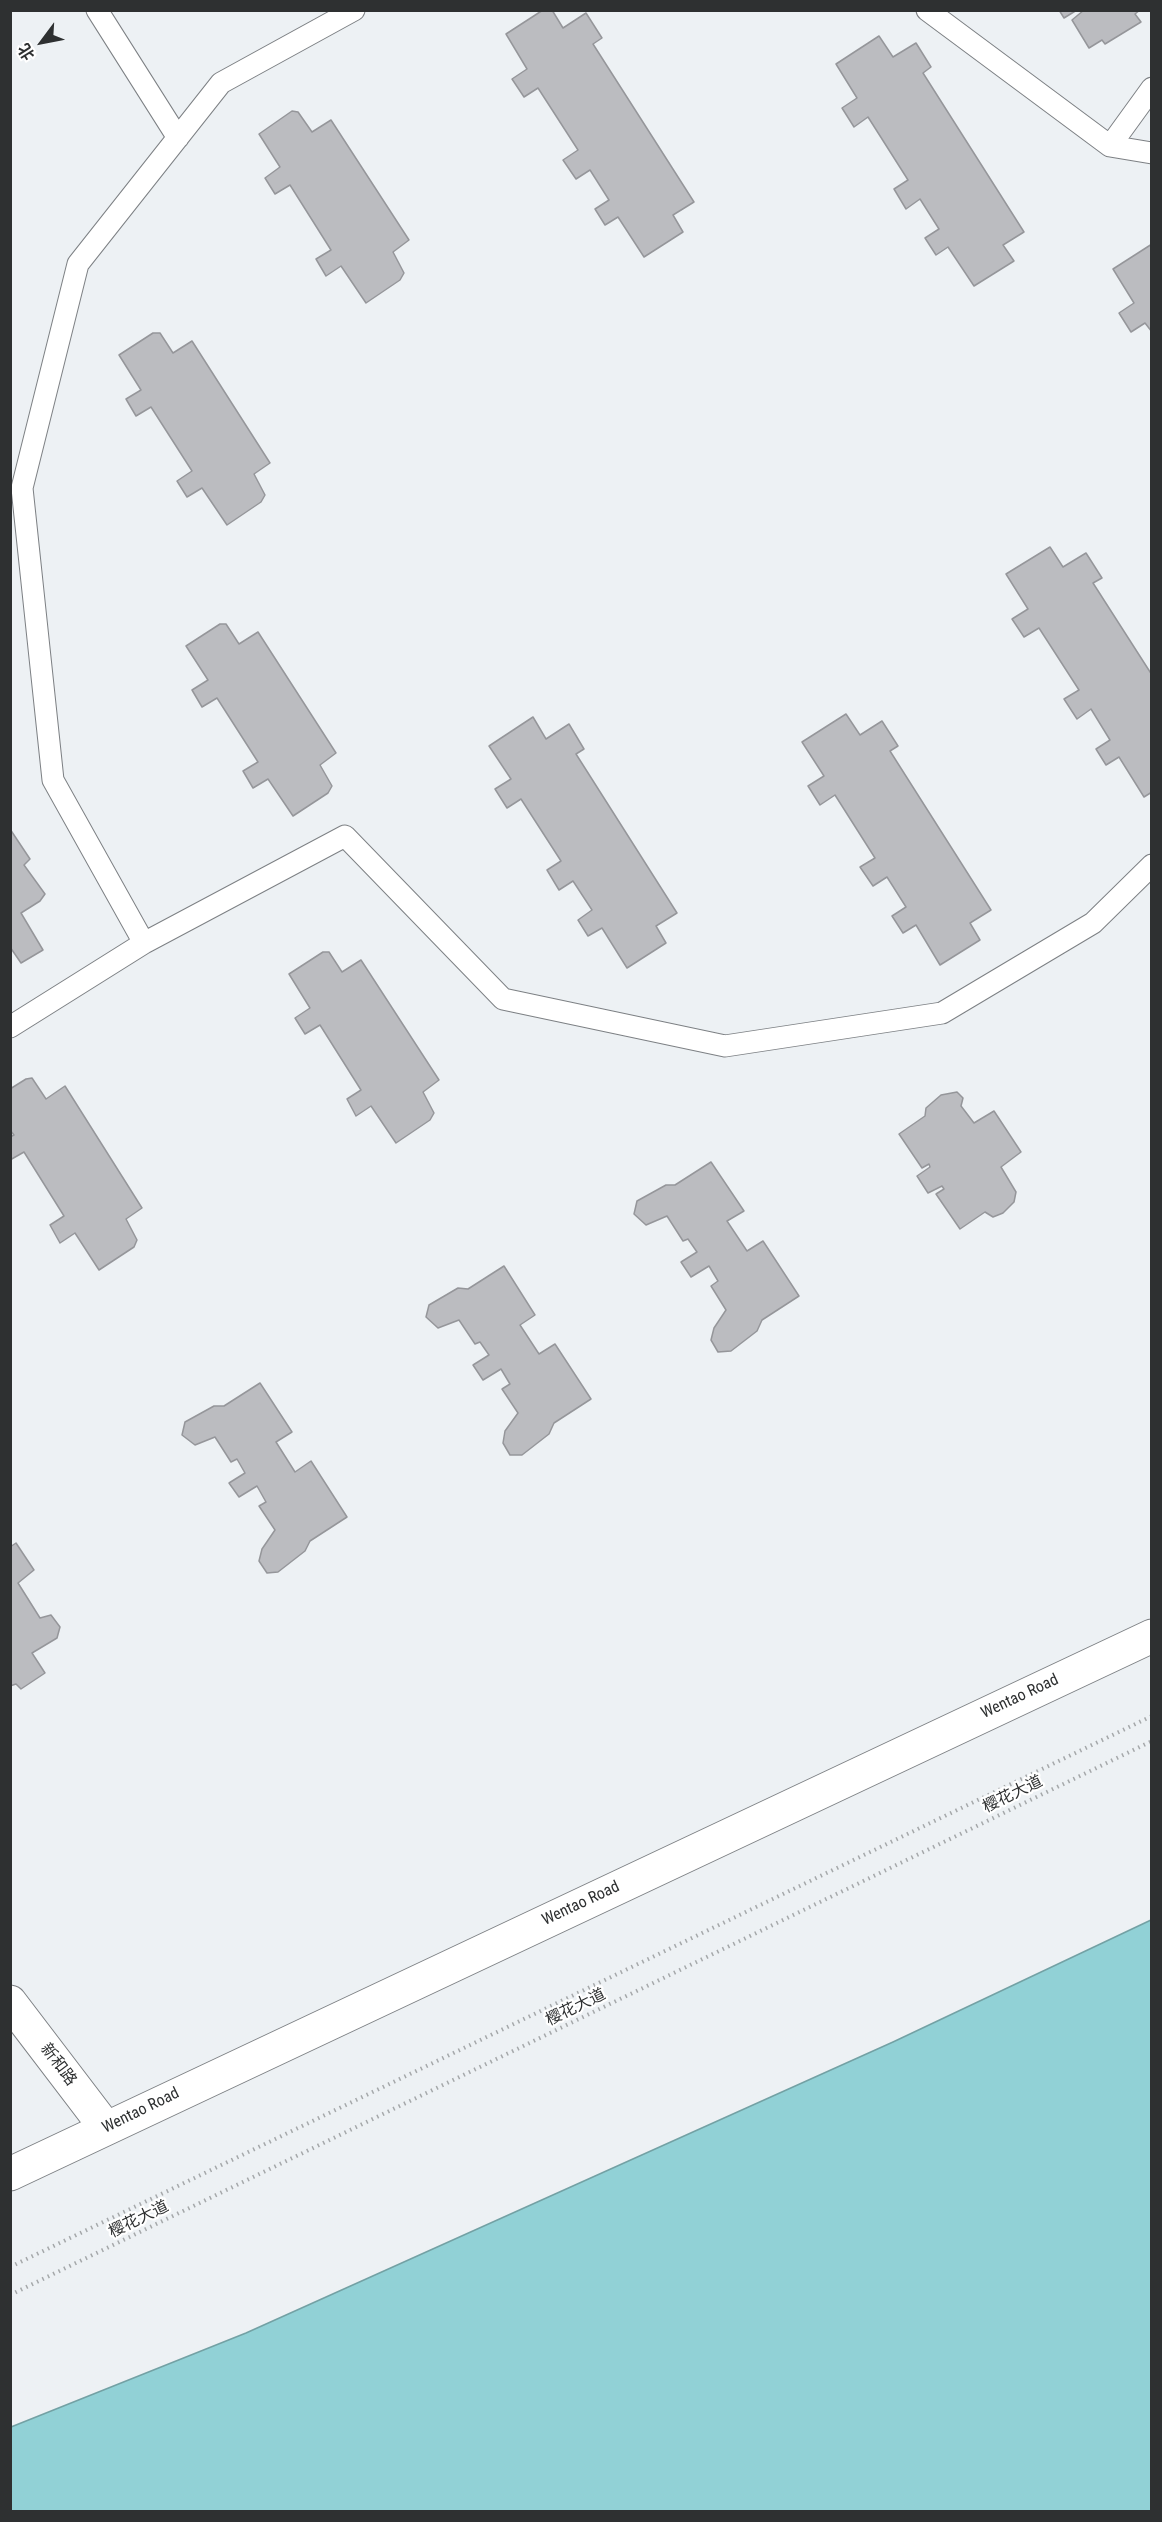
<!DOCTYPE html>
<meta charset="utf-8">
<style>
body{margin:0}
#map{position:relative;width:1162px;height:2522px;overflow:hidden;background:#edf1f4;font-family:"Roboto Condensed","Noto Sans SC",sans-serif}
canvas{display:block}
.frame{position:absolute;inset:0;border:12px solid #2e3031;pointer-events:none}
.north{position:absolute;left:12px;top:12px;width:60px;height:60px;-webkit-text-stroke:4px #fff;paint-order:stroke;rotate:238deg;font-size:16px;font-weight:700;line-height:24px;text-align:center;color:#2e3031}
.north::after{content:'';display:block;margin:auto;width:21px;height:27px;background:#2e3031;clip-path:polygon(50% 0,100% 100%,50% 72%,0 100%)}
</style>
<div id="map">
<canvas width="1162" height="2522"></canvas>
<div class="frame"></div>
<div class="north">北</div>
</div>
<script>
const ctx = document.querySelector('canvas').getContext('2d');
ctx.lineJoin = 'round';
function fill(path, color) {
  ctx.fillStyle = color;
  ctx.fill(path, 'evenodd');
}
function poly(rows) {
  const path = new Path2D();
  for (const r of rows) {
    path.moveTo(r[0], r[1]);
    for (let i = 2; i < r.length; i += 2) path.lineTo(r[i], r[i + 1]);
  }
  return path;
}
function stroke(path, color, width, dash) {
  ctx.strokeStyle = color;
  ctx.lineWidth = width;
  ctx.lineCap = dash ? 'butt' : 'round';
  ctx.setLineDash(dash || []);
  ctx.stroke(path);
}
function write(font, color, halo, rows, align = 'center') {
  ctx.font = font + ' "Roboto Condensed","Noto Sans SC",sans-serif';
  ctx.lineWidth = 4.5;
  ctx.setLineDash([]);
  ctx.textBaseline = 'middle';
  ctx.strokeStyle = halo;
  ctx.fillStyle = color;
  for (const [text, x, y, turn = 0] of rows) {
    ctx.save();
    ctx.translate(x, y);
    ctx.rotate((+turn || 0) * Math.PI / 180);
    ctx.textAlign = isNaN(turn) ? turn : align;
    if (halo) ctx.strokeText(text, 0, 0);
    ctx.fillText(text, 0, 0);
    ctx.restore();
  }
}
const water = poly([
 [1151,1920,1151,2511,11,2511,11,2427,246,2333,893,2042,1151,1920]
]);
fill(water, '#91d1d6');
stroke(water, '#73a1a4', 1.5);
const building = poly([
 [543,10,552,10,563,28,586,13,602,38,593,44,694,202,673,215,683,232,644,257,618,217,605,225,595,209,609,200,590,170,576,179,563,160,578,150,538,88,524,97,512,79,527,69,506,34,543,10],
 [1059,10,1077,10,1064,18,1059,10],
 [1084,10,1140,10,1135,14,1141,22,1105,44,1102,40,1089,48,1072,20,1084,10],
 [879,36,893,57,916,43,931,67,923,73,1024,232,1003,245,1014,261,974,286,948,247,936,255,925,238,939,229,920,199,906,209,894,189,908,180,868,117,854,127,842,108,857,98,836,64,879,36],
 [292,111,298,112,312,132,331,120,409,240,393,252,404,273,400,280,366,303,341,266,326,276,316,259,331,250,290,185,275,194,265,178,280,167,259,134,292,111],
 [1152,244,1152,332,1145,323,1131,332,1119,313,1134,303,1113,269,1152,244],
 [153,333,160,333,173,353,192,341,270,463,254,474,265,495,261,502,227,525,202,488,187,497,177,481,192,471,151,407,136,416,126,399,141,390,119,355,153,333],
 [1050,547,1063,567,1086,553,1102,578,1093,583,1152,675,1152,792,1144,797,1119,757,1106,765,1096,749,1110,740,1091,709,1077,719,1064,699,1079,690,1039,628,1024,637,1012,619,1028,609,1006,574,1050,547],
 [220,624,226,624,239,644,258,632,336,753,320,765,332,786,328,793,293,816,268,779,253,788,243,771,258,762,217,698,202,707,192,690,208,680,186,646,220,624],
 [846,714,860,735,882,721,898,746,890,751,991,910,970,923,980,940,940,965,916,925,903,933,892,916,906,907,887,877,873,886,860,867,875,858,835,795,820,805,808,786,824,776,802,742,846,714],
 [533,717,546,739,569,724,584,749,576,754,677,913,656,926,666,943,627,968,602,928,588,936,578,920,592,910,573,881,559,890,547,870,561,861,521,799,507,808,495,789,511,779,489,746,533,717],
 [10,829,30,859,24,865,45,894,40,901,21,913,43,950,21,963,10,947,10,829],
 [323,952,329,952,342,972,361,960,439,1080,423,1092,434,1113,430,1120,396,1143,371,1106,356,1116,347,1099,361,1090,320,1025,305,1034,295,1018,310,1008,289,974,323,952],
 [32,1078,46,1099,65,1086,142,1208,126,1219,137,1240,134,1247,99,1270,75,1233,60,1243,50,1225,64,1216,24,1152,10,1160,10,1137,14,1135,10,1130,10,1089,26,1079,32,1078],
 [957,1092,963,1098,961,1106,974,1123,994,1111,1021,1152,1001,1167,1016,1192,1014,1202,1003,1213,993,1217,985,1212,960,1229,936,1194,944,1189,942,1186,928,1193,917,1176,930,1167,929,1164,922,1168,899,1134,925,1116,926,1108,941,1095,957,1092],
 [711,1162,744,1211,727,1221,747,1251,763,1241,799,1296,762,1320,757,1331,731,1351,718,1352,711,1340,714,1328,726,1310,711,1286,718,1281,709,1266,691,1277,681,1262,697,1252,688,1239,683,1241,667,1216,646,1225,634,1214,637,1201,666,1185,675,1185,711,1162],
 [504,1266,535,1315,520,1325,539,1354,555,1344,591,1399,554,1423,549,1434,522,1455,510,1455,503,1443,505,1431,518,1413,502,1389,510,1384,501,1369,483,1380,473,1365,489,1355,480,1342,475,1344,459,1320,438,1328,426,1317,429,1305,458,1288,468,1289,504,1266],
 [260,1383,292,1432,276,1442,295,1472,311,1461,347,1517,310,1541,305,1551,278,1572,267,1573,259,1561,262,1549,275,1530,259,1506,266,1502,257,1486,239,1497,229,1483,245,1473,237,1459,231,1462,215,1437,195,1445,182,1435,185,1422,214,1406,224,1406,260,1383],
 [16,1543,34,1570,18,1583,40,1618,51,1615,60,1627,57,1638,32,1653,45,1673,21,1689,16,1684,10,1686,10,1547,16,1543]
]);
fill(building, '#bbbcc0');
stroke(building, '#95969a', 1.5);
const lane = poly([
 [97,10,178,138],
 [927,10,1110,146],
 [1152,88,1110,146,1152,153],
 [144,943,53,780,22,488,78,264,221,83,354,10],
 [10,1027,144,943,345,836,503,999,725,1046,942,1013,1093,923,1152,865]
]);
const street = poly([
 [10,2002,106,2128]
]);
const secondary = poly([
 [10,2174,1152,1636]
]);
stroke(lane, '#7d8084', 23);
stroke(street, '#7d8084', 35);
stroke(secondary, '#7d8084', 35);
stroke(poly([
 [10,2267,1152,1716],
 [10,2295,1152,1741]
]), '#a5a8aa', 4, [1.5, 4.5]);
stroke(lane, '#fff', 21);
stroke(street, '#fff', 33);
stroke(secondary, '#fff', 33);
write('16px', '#2e3031', '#fff', [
 ["Wentao Road",1020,1697,-25],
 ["樱花大道",1013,1795,-26],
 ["Wentao Road",581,1904,-25],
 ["樱花大道",576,2008,-26],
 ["新和路",58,2065,53],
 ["Wentao Road",141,2111,-26],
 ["樱花大道",139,2220,-26]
]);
</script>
